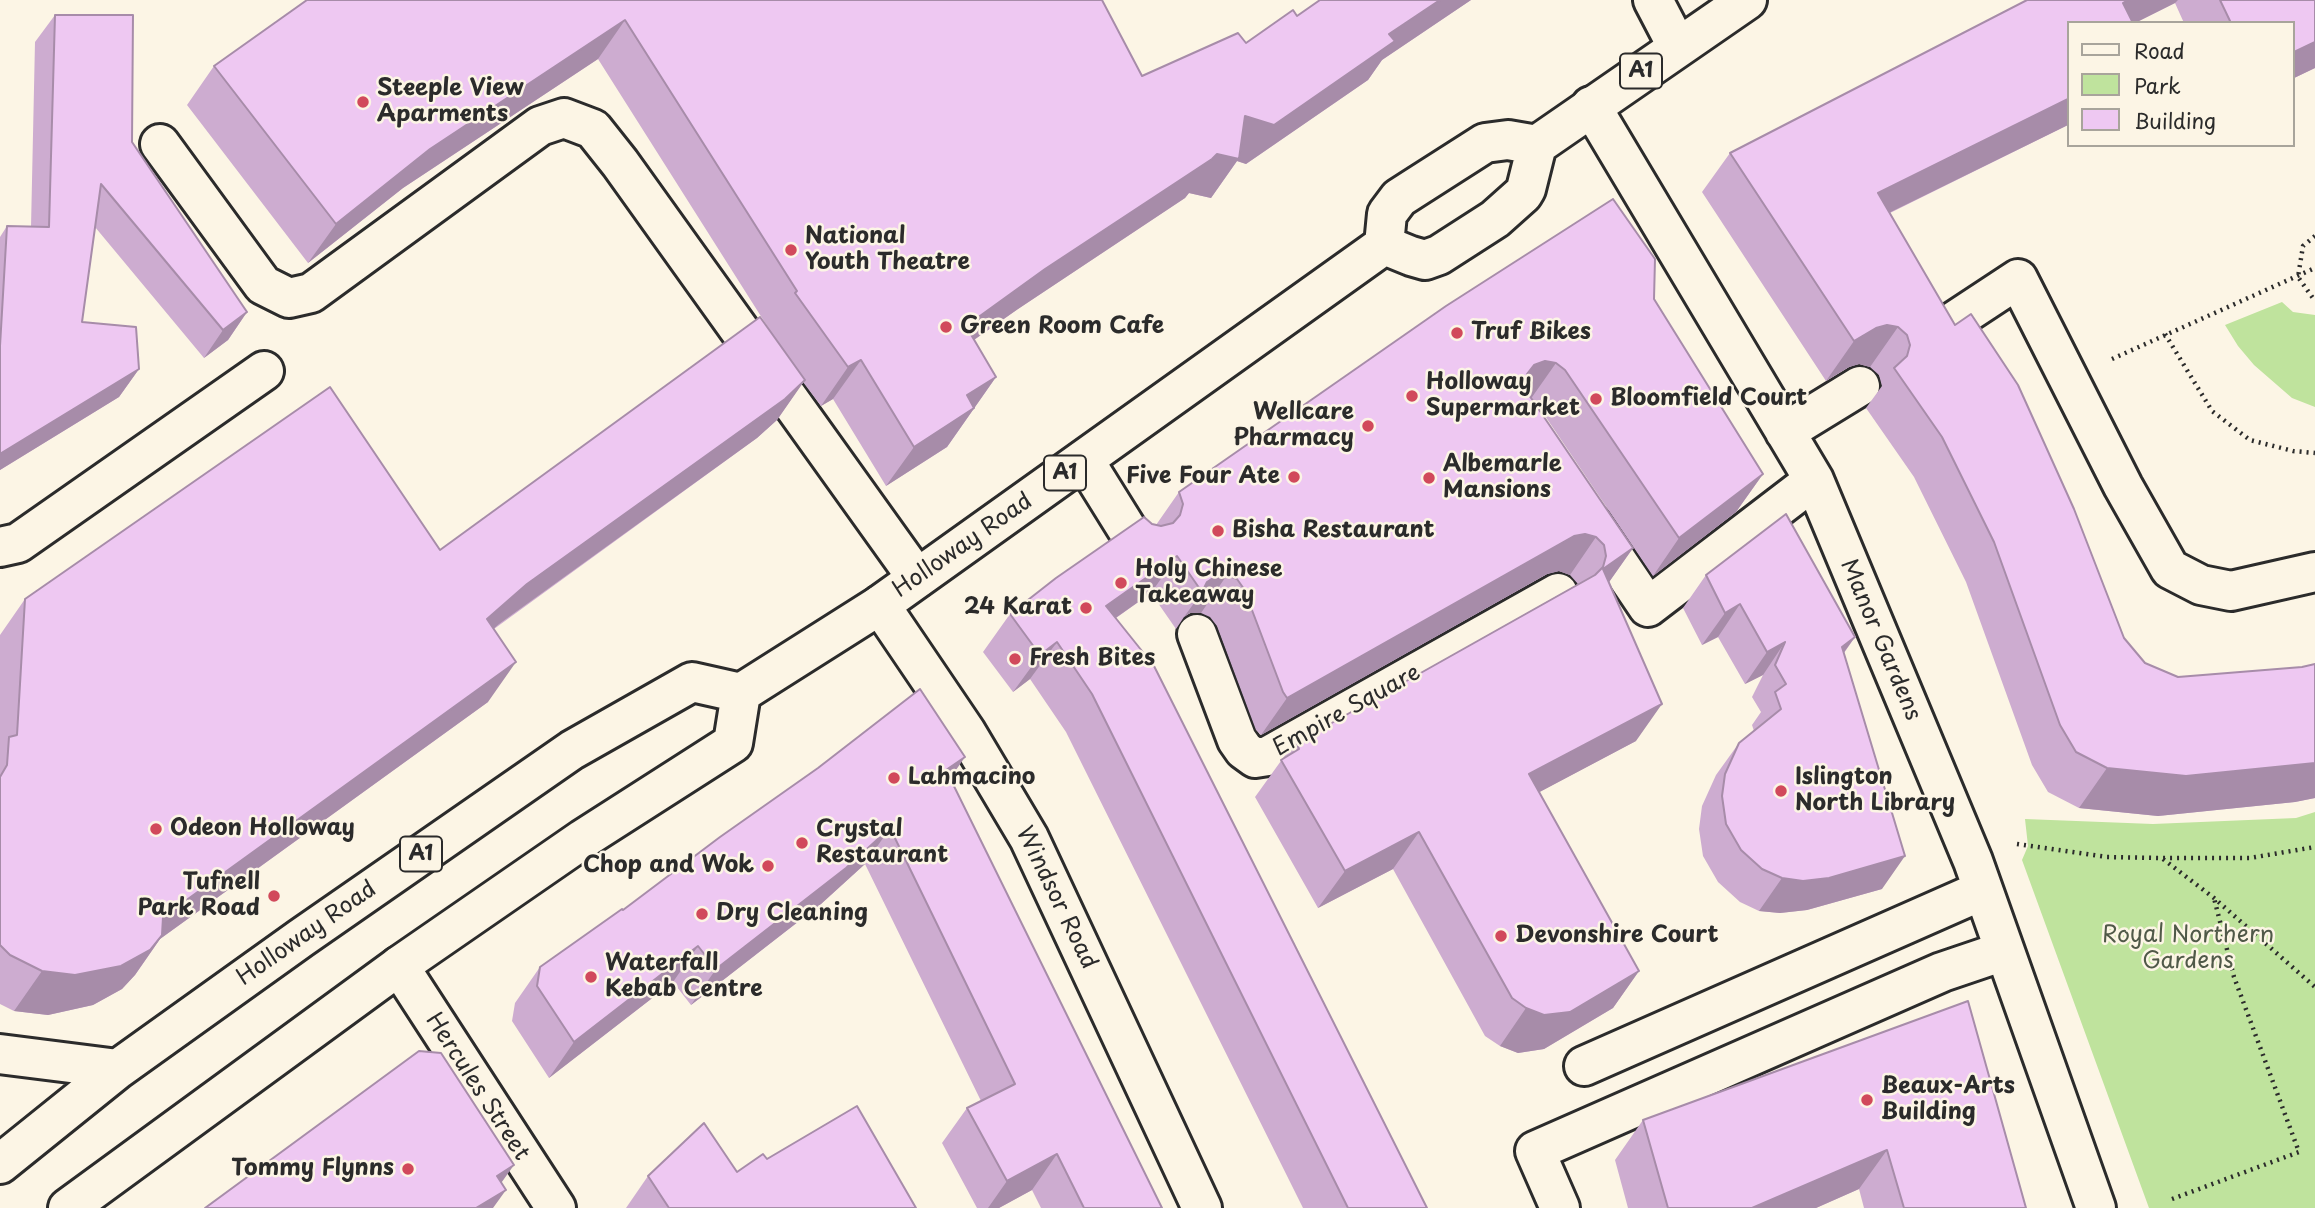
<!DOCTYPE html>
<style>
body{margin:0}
#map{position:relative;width:2315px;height:1208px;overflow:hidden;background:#fcf5e5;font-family:"Playpen Sans",sans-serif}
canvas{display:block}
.legend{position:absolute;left:2067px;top:21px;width:228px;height:126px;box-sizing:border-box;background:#fcf5e5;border:2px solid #a8a49b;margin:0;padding:9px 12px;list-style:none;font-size:21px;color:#2b2b2b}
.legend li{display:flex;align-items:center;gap:14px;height:35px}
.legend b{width:35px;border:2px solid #a8a49b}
</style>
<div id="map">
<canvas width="2315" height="1208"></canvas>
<ul class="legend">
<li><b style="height:9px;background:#fcf5e5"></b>Road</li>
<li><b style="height:19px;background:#bfe39d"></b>Park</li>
<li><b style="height:19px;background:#eec8f2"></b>Building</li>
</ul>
</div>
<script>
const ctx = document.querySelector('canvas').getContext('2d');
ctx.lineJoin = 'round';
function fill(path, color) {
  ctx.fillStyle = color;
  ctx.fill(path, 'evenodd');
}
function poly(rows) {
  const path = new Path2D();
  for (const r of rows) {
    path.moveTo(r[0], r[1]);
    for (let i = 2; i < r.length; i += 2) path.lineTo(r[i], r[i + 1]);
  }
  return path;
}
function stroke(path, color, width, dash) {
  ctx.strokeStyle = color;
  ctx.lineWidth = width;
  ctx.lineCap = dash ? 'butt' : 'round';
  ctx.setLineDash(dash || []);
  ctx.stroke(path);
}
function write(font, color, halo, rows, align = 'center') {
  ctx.font = font + ' "Playpen Sans",sans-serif';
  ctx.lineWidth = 5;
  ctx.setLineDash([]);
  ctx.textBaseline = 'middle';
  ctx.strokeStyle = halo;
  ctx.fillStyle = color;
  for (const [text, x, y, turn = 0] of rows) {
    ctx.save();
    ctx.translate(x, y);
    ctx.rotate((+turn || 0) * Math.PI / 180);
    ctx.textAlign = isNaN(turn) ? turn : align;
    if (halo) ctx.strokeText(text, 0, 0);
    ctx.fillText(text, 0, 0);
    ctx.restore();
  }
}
fill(poly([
 [2282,302,2293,312,2315,315,2315,407,2292,398,2254,365,2238,346,2225,325],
 [2315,812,2315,1208,2149,1208,2022,860,2028,846,2025,819,2153,824,2296,818]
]), '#bfe39d');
const minor = poly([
 [1653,0,1677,46],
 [1591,106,1814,480,1973,861,2096,1208],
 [160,144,263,285,289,298,311,293,540,126,564,118,593,129,620,163,917,578],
 [1936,333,2018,279,2123,486,2170,569,2201,585,2231,591,2315,572],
 [1785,432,1860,386],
 [1084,460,1135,542],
 [1592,524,1648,607,1814,480],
 [0,547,18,543,264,371],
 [880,605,966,732,1029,838,1202,1208],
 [1197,634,1237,740,1244,750,1255,758,1268,756,1558,593],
 [399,966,556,1208],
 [1584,1066,1983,890],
 [1560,1208,1535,1151,1942,972,2004,951]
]);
const highway = poly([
 [1384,245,1387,214,1399,198,1413,189,1485,143,1508,140,1537,145,1747,0],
 [1384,245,1411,256,1425,260,1439,255,1495,219,1523,194,1526,189,1537,145],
 [0,1054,118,1069],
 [0,1164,118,1069,301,938,572,750,692,682,741,693,880,605,1384,245],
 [68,1208,399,966,583,839,733,743,741,693]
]);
stroke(minor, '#2b2b2b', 44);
stroke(highway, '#2b2b2b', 44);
stroke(poly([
 [2315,236,2303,246,2298,277,2315,301],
 [2165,334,2212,411,2250,440,2293,451,2315,453],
 [2112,359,2315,268],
 [2017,844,2107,857,2163,858,2250,858,2315,847],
 [2163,859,2214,898,2315,987],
 [2172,1199,2299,1152,2234,977,2214,898]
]), '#2b2b2b', 4.5, [2, 5]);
stroke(minor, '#fcf5e5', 38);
stroke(highway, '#fcf5e5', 38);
fill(poly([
 [307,0,1102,0,1142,76,1246,43,1297,16,1320,0,1471,0,1382,60,1368,80,1246,164,1237,161,1211,198,1189,193,1185,198,1018,309,974,340,996,377,947,447,886,486,833,399,821,406,803,382,777,420,757,438,494,629,488,702,160,939,135,975,122,989,93,1005,48,1015,14,1011,0,1004,0,635,25,599,440,550,769,329,598,59,403,188,308,263,187,105,214,66],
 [2027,0,2315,0,2315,68,2292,79,2292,23,2184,23,2175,3,2135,23,2068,23,2068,126,2068,125,1890,213,2124,638,2145,663,2178,677,2302,667,2315,664,2315,798,2295,802,2158,816,2079,808,2048,792,2032,765,1966,582,1914,477,1866,408,1882,386,1879,375,1870,367,1859,364,1849,367,1826,381,1702,192,1730,153],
 [55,15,132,142,247,312,228,340,204,358,95,227,82,322,139,369,119,397,0,470,0,237,7,226,31,227,35,42],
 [1654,299,1763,474,1736,512,1653,576,1539,407,1536,405,1633,548,1609,582,1636,741,1539,792,1639,971,1613,1008,1544,1049,1518,1053,1500,1046,1485,1036,1393,869,1318,908,1255,797,1296,740,1305,738,1578,584,1570,575,1559,571,1547,574,1261,735,1256,730,1217,626,1210,617,1201,613,1190,613,1184,617,1176,629,1151,593,1116,618,1427,1208,1303,1208,1066,732,1030,679,1013,692,983,652,1010,614,1152,524,1156,525,1179,492],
 [1706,575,1855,637,1844,653,1882,889,1807,910,1780,913,1759,911,1740,902,1718,882,1703,856,1699,829,1702,806,1716,775,1739,743,1754,731,1752,725,1761,712,1752,697,1763,675,1745,684,1718,637,1702,645,1683,608],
 [950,779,1162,1208,1041,1208,1032,1190,999,1208,977,1208,942,1143,967,1108,981,1101,865,864,821,904,691,1005,673,982,549,1078,512,1021,515,1003,540,967],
 [1968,1001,2026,1208,1864,1208,1859,1189,1816,1208,1628,1208,1615,1160,1643,1120],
 [767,1159,916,1208,626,1208,648,1176,737,1172]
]), '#cdacd0');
fill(poly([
 [1440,0,1471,0,1382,60,1368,80,1246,164,1237,161,1211,198,1189,193,1185,198,1018,309,938,365,966,326,1245,116,1389,34],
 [2128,0,2178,0,2175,3,2135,23,2109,23,2123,3],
 [625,20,598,59,403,188,308,263,336,224,430,149],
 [2315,42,2315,68,2292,79,2292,53],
 [2068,99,2068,125,1850,232,1878,193],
 [247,312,228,340,204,358,223,330],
 [1887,325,1898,327,1870,367,1859,364,1849,367,1826,381,1854,341,1876,328],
 [861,360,833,399,821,406,848,367],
 [1545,361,1556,363,1530,400,1519,398,1527,374,1534,365],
 [139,369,119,397,0,470,0,454],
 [996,377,947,447,886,486,914,447,967,395],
 [805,380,777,420,757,438,499,624,459,659,487,619,527,584],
 [1763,474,1736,512,1653,576,1679,538],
 [1585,534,1596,537,1570,575,1559,571,1547,574,1261,735,1287,698,1574,536],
 [1633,548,1607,585,1603,569],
 [1177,556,1151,593,1080,643,1106,606],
 [1227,575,1201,613,1190,613,1184,617,1202,592,1207,582,1216,576],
 [1740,604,1718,637,1702,645,1725,613],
 [1855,637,1832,669,1842,647],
 [1057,642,1030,679,1013,692,1040,655],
 [1785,642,1763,675,1745,684,1767,652],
 [516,662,488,702,160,939,135,975,122,989,93,1005,48,1015,14,1011,42,971,163,917],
 [1662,704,1636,741,1502,812,1529,774],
 [965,757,940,793,946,770],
 [2315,763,2315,798,2295,802,2158,816,2079,808,2107,768],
 [890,828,865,864,821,904,691,1005,716,969],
 [1419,832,1393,869,1318,908,1345,871],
 [1905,856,1882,889,1807,910,1780,913,1759,911,1782,878],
 [698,946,673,982,549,1078,574,1042],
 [1639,971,1613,1008,1544,1049,1518,1053,1500,1046,1526,1008],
 [1887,1150,1859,1189,1816,1208,1752,1208],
 [1057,1154,1032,1190,999,1208,988,1208,1007,1181],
 [514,1165,489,1200,506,1190,493,1208,474,1208,497,1176]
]), '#a78ca9');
const building = poly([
 [307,0,1102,0,1142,76,1238,33,1246,43,1293,10,1297,16,1320,0,1440,0,1389,34,1395,41,1274,125,1245,116,1239,159,1217,154,1212,159,1045,269,966,326,996,377,967,395,974,408,914,447,861,360,848,367,795,293,797,291,625,20,430,149,336,224,214,66,307,0],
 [2027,0,2128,0,2123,3,2133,23,2068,23,2068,99,1878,193,1955,325,1971,314,2018,385,2074,509,2124,638,2145,663,2178,677,2302,667,2315,664,2315,763,2186,776,2107,768,2076,752,2060,725,1994,542,1942,437,1894,368,1907,356,1910,345,1907,335,1898,327,1887,325,1876,328,1854,341,1730,153,2027,0],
 [2220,0,2315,0,2315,42,2292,53,2292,23,2231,23,2220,0],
 [55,15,133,15,132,142,247,312,223,330,101,184,82,322,136,327,139,369,0,454,0,346,7,226,49,227,55,15],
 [1613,199,1655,259,1654,299,1763,474,1679,538,1565,370,1556,363,1545,361,1534,365,1527,374,1526,385,1529,395,1633,548,1603,569,1662,704,1529,774,1639,971,1570,1012,1544,1015,1526,1008,1512,998,1419,832,1345,871,1281,760,1299,749,1296,740,1305,738,1595,575,1603,567,1606,556,1604,545,1596,537,1585,534,1574,536,1287,698,1283,692,1244,589,1237,579,1227,575,1216,576,1207,582,1202,592,1177,556,1106,606,1154,666,1427,1208,1348,1208,1092,694,1057,642,1040,655,1010,614,1056,578,1144,517,1152,524,1161,526,1173,523,1180,515,1183,504,1179,492,1446,306,1613,199],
 [760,317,805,380,785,399,527,584,487,619,516,662,163,917,162,935,150,950,121,966,75,975,42,971,10,955,0,945,0,777,7,765,9,737,17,735,25,599,330,387,440,550,760,317],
 [1786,514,1855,637,1842,647,1905,856,1829,878,1803,881,1782,878,1762,869,1741,850,1726,824,1722,796,1725,774,1739,743,1781,709,1775,692,1786,684,1775,665,1785,642,1767,652,1740,604,1725,613,1706,575,1786,514],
 [920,689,965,757,946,770,1162,1208,1084,1208,1057,1154,1007,1181,967,1108,1015,1084,890,828,846,868,716,969,698,946,574,1042,537,986,540,967,622,909,623,910,720,837,818,768,920,689],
 [1968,1001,2026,1208,1904,1208,1887,1150,1752,1208,1668,1208,1643,1120,1968,1001],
 [419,1051,441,1053,514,1165,497,1176,506,1190,476,1208,205,1208,419,1051],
 [857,1106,916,1208,669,1208,648,1176,704,1123,737,1172,763,1154,767,1159,857,1106]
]);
fill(building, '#eec8f2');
stroke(building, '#a78ca9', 2);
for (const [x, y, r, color] of [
 [363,102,7,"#d1495b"],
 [791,250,7,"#d1495b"],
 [946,327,7,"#d1495b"],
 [1457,333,7,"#d1495b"],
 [1412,396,7,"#d1495b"],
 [1596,399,7,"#d1495b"],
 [1368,426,7,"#d1495b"],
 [1294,477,7,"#d1495b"],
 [1429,478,7,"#d1495b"],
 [1218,531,7,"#d1495b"],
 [1121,583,7,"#d1495b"],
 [1086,608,7,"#d1495b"],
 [1015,659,7,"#d1495b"],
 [894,778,7,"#d1495b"],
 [1781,791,7,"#d1495b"],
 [156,829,7,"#d1495b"],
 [802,843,7,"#d1495b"],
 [768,866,7,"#d1495b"],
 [274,896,7,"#d1495b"],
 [702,914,7,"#d1495b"],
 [1501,936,7,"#d1495b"],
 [591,977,7,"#d1495b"],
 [1867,1100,7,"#d1495b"],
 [408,1169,7,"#d1495b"]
]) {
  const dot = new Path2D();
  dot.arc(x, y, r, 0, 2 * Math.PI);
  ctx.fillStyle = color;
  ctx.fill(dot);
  stroke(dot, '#fcf5e5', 2.5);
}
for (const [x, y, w] of [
 [1641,71,42],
 [1065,473,42],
 [421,854,42]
]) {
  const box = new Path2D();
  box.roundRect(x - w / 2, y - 17.5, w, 35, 5);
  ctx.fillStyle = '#fcf5e5';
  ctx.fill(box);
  stroke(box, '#2b2b2b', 2);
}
write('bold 21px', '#2b2b2b', null, [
 ["A1",1641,71],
 ["A1",1065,473],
 ["A1",421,854]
]);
write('bold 23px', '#2b2b2b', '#fcf5e5', [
 ["Steeple View",377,89],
 ["Aparments",377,115],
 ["National",805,237],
 ["Youth Theatre",805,263],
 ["Green Room Cafe",960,327],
 ["Truf Bikes",1471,333],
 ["Holloway",1426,383],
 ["Supermarket",1426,409],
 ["Bloomfield Court",1610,399],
 ["Wellcare",1354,413,"right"],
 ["Pharmacy",1354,439,"right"],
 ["Albemarle",1443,465],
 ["Mansions",1443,491],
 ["Five Four Ate",1280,477,"right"],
 ["Bisha Restaurant",1232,531],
 ["Holy Chinese",1135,570],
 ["Takeaway",1135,596],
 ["24 Karat",1072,608,"right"],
 ["Fresh Bites",1029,659],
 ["Lahmacino",908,778],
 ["Islington",1795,778],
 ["North Library",1795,804],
 ["Odeon Holloway",170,829],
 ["Crystal",816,830],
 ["Restaurant",816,856],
 ["Chop and Wok",754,866,"right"],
 ["Tufnell",260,883,"right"],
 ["Park Road",260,909,"right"],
 ["Dry Cleaning",716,914],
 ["Devonshire Court",1515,936],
 ["Waterfall",605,964],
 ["Kebab Centre",605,990],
 ["Beaux-Arts",1881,1087],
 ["Building",1881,1113],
 ["Tommy Flynns",394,1169,"right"]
], 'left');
write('23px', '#2b2b2b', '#fcf5e5', [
 ["Holloway Road",963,546,-35],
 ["Manor Gardens",1880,640,67],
 ["Empire Square",1347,711,-29],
 ["Windsor Road",1056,898,64],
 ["Holloway Road",307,934,-35],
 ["Hercules Street",477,1087,57]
]);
write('23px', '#505948', '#fcf5e5', [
 ["Royal Northern",2188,936],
 ["Gardens",2188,962]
]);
</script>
